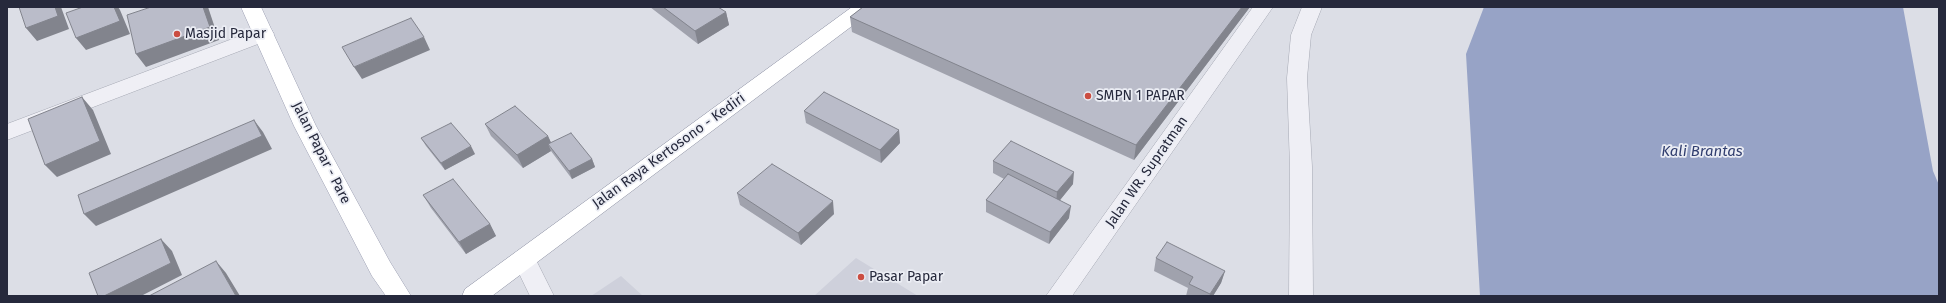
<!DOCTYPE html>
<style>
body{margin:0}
#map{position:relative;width:1946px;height:303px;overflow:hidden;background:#dcdee6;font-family:"Fira Sans",sans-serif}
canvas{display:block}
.frame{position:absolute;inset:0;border:8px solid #26293c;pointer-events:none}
</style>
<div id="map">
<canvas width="1946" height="303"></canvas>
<div class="frame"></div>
</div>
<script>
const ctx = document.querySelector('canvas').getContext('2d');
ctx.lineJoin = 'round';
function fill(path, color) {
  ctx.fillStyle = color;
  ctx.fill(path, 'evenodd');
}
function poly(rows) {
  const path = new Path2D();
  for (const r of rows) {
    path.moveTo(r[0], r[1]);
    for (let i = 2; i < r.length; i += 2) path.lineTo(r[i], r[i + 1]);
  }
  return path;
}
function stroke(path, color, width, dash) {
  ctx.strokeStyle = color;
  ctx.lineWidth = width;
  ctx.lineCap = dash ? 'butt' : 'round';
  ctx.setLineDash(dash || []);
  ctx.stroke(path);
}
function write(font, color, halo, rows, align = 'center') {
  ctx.font = font + ' "Fira Sans",sans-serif';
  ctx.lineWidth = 3.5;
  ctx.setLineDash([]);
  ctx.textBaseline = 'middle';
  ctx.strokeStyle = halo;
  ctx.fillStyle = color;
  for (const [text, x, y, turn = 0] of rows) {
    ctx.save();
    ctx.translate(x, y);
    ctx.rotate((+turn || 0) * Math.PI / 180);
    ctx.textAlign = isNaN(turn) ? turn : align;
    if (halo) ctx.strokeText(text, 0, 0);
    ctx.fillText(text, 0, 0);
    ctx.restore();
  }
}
fill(poly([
 [856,258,918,296,814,296],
 [621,276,643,296,591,296]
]), '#ced0db');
fill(poly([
 [1484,7,1903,7,1933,171,1939,185,1939,296,1480,296,1466,54]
]), '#97a3c6');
const minor = poly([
 [1253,7,1273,7,1072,296,1046,296,1253,7],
 [1302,7,1322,7,1311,35,1307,78,1312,167,1313,296,1289,296,1290,167,1287,78,1291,35,1302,7],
 [264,27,271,29,274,34,271,39,7,140,7,124,264,27],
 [524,249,532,252,554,296,530,296,512,259,516,252,524,249]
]);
const major = poly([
 [241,7,261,7,316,126,390,262,411,296,386,296,372,276,294,126,241,7]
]);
const highway = poly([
 [852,7,875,7,872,11,492,296,462,296,465,289,852,7]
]);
stroke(minor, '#a5a8b3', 1);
stroke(major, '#9c9fb2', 1);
stroke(highway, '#84889c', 1);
fill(minor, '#efeff5');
fill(major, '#fff');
fill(highway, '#fff');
fill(poly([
 [650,7,718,7,726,12,729,25,698,44],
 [863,7,1250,7,1134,160,852,32,850,17],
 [804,111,899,130,900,143,881,163,806,123],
 [485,124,548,136,551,143,592,159,595,167,572,179,551,151,523,168,491,136],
 [421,138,475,154,445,170,426,146],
 [993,161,1073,184,1060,200,1069,218,1049,244,986,212,986,200,1004,179,993,173],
 [737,193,834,214,801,245,740,205],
 [423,195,490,224,496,236,466,254,431,208],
 [1156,258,1225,271,1221,283,1213,296,1186,296,1188,288,1154,271]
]), '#a0a2ad');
fill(poly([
 [55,7,61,7,69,29,37,41,26,28],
 [114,7,118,7,120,10,130,34,86,50,76,38],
 [203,7,208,7,219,40,146,67,136,54],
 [1242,7,1250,7,1134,160,1136,145],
 [726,12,729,25,698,44,695,31],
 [424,37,430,50,362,79,354,67],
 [82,97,93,110,111,154,57,177,45,165],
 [254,120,263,132,272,149,96,226,84,214],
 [899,130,900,143,881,163,880,150],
 [548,136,554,149,548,144,551,151,523,168,517,155],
 [471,146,475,154,445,170,441,163],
 [592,159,595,167,572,179,569,171],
 [1074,172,1073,184,1056,205,1057,192],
 [833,201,834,214,801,245,798,233],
 [1071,206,1069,218,1049,244,1050,232],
 [490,224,496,236,466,254,459,242],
 [161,239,172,251,182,275,141,296,104,296],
 [216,261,226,273,240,296,236,296],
 [1225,271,1221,283,1213,296,1209,296]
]), '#82848d');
const building = poly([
 [19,7,55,7,58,16,26,28,19,7],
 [83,7,114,7,120,21,76,38,66,13,83,7],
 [151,7,203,7,210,27,136,54,127,15,151,7],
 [663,7,718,7,726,12,695,31,663,7],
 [863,7,1242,7,1136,145,850,17,863,7],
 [411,18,424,37,354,67,342,47,411,18],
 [824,92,899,130,880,150,804,111,824,92],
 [82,97,100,141,45,165,28,119,82,97],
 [515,106,548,136,517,155,485,124,515,106],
 [254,120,262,136,84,214,78,195,254,120],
 [451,123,471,146,441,163,421,138,451,123],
 [571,133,592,159,569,171,548,144,571,133],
 [1011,141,1074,172,1057,192,993,161,1011,141],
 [772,164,833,201,798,233,737,193,772,164],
 [1008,174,1071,206,1050,232,986,200,1008,174],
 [453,179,490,224,459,242,423,195,453,179],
 [161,239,171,263,104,296,98,296,89,273,161,239],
 [1167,242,1225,271,1210,294,1189,284,1193,277,1156,258,1167,242],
 [216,261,236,296,149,296,216,261]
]);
fill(building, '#babcc9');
stroke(building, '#82848d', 1);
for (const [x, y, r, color] of [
 [177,34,4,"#cb4d41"],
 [1088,96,4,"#cb4d41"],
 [861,277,4,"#cb4d41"]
]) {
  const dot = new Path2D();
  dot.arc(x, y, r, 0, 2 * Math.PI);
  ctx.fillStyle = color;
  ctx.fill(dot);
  stroke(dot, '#ebedf4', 1.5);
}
write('14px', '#26293c', '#ebedf4', [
 ["Masjid Papar",185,34],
 ["SMPN 1 PAPAR",1096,96],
 ["Pasar Papar",869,277]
], 'left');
write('14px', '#26293c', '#ebedf4', [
 ["Jalan Raya Kertosono - Kediri",669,151,-36],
 ["Jalan Papar - Pare",321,153,63],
 ["Jalan WR. Supratman",1147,172,-55]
]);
write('italic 15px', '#313e6f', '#ebedf4', [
 ["Kali Brantas",1702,152]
]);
</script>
